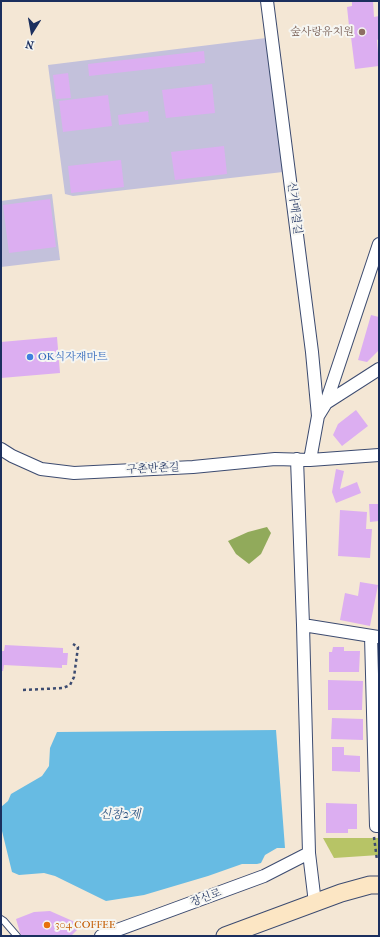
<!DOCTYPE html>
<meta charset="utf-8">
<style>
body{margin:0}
#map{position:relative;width:380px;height:937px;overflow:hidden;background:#f4e7d5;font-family:"IM FELL French Canon",serif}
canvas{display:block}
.frame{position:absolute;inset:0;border:2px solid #1b2f5e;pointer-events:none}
.north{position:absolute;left:12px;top:12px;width:40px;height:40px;-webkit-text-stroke:3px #f6f6f2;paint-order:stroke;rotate:191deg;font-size:11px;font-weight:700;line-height:16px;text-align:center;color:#1b2f5e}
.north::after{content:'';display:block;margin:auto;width:14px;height:18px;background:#1b2f5e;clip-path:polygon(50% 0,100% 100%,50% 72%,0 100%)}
</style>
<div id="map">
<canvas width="380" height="937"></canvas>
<div class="frame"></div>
<div class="north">N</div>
</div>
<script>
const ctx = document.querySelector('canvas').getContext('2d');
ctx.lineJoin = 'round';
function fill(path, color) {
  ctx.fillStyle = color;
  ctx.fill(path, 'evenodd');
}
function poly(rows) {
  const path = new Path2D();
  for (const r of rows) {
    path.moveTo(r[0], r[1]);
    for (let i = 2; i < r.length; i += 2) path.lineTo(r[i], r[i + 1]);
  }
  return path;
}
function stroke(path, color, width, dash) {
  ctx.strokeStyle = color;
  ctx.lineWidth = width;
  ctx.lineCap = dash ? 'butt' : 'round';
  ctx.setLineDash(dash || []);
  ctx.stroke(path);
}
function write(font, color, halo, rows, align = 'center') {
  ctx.font = font + ' "IM FELL French Canon","Noto Serif KR",serif';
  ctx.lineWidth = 4;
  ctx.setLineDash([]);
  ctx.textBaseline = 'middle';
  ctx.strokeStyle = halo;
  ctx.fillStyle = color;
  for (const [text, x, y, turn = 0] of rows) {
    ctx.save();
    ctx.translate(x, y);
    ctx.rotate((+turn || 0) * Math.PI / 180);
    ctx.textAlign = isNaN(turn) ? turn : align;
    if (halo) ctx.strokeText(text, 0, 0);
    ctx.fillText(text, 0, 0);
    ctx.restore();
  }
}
fill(poly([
 [266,38,283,172,73,196,65,194,48,65],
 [52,194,60,260,1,267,1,201]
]), '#c3c1db');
fill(poly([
 [323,838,379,838,379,855,334,858]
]), '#b7c466');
fill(poly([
 [267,527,271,533,261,554,249,564,236,554,228,541,248,532]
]), '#91aa5b');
fill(poly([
 [276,730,285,848,277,848,265,855,261,863,257,864,242,864,208,876,144,895,106,901,55,876,44,873,19,875,12,872,2,831,1,807,8,801,11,794,42,776,49,766,50,748,57,732]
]), '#67bbe3');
fill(poly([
 [352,1,373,1,374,17,379,16,379,39,377,40,379,66,355,69,351,37,347,38,345,26,349,26,347,7,352,6],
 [204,51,205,63,89,76,88,64],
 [68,73,71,98,56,99,53,75],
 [212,84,215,113,166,118,162,90],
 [108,95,112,126,63,132,59,101],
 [148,111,149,122,119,125,118,115],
 [224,146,227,174,175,180,171,152],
 [121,160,124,187,71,193,68,166],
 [50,199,56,247,9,253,3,205],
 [371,315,379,317,379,350,367,362,358,360],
 [57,337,60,373,1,378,1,342],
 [356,410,368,426,342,446,333,435,338,424],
 [336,469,344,471,340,489,357,482,361,493,336,503,332,492],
 [369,504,379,504,379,521,370,522],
 [340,510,367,512,366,529,372,529,370,558,338,556],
 [360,582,378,585,370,626,340,620,345,593,358,596],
 [5,645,63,648,63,653,68,653,67,665,62,665,62,668,4,665,3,671,1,671,1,651,4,651],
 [333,647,344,647,344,651,360,651,359,672,329,672,329,652,332,652],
 [328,680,363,681,362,710,328,710],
 [332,718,363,719,363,740,331,739],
 [332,747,344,747,344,755,360,756,360,772,332,771],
 [326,803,357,804,357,829,348,829,348,833,326,833],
 [50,911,75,922,78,929,71,936,21,936,16,919,34,912]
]), '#dcaef1');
const service = poly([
 [1,919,4,921,17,936]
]);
const minor = poly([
 [267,1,312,352,318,416],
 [326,403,379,369],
 [1,449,12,456,41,469,74,473,193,467,275,459,310,460,379,455],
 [297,459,303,625,309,853,315,903],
 [310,460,318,416,326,403,379,244],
 [303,625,378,637],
 [371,636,376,826,379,826],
 [101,936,264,876,309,853]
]);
const secondary = poly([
 [225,936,341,893,370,885,379,885]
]);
stroke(service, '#3c4b70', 8);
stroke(minor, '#3c4b70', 14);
stroke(secondary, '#3c4b70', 19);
stroke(poly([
 [23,690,63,688,70,685,74,677,78,647,73,644],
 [374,837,377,860]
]), '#3c4b70', 2.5, [3, 3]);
stroke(service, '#fff', 6);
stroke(minor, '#fff', 12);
stroke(secondary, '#fce6c4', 17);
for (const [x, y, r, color] of [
 [362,32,4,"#8d6e63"],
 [30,357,4,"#3f7fe0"],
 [47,925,4,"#e8710a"]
]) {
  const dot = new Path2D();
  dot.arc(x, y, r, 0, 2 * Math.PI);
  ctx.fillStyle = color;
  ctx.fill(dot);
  stroke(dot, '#f6f6f2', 1.5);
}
write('11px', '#785e54', '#f6f6f2', [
 ["숲사랑유치원",354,32]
], 'right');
write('11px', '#1b2f5e', '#f6f6f2', [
 ["신가매결길",294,208,83],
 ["구촌반촌길",153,469,-3],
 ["장신로",206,898,-20]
]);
write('11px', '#366cbe', '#f6f6f2', [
 ["OK식자재마트",38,357]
], 'left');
write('11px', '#c56008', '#f6f6f2', [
 ["304 COFFEE",55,925]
], 'left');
write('italic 12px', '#325986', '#f6f6f2', [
 ["신창2제",120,815]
]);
</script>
